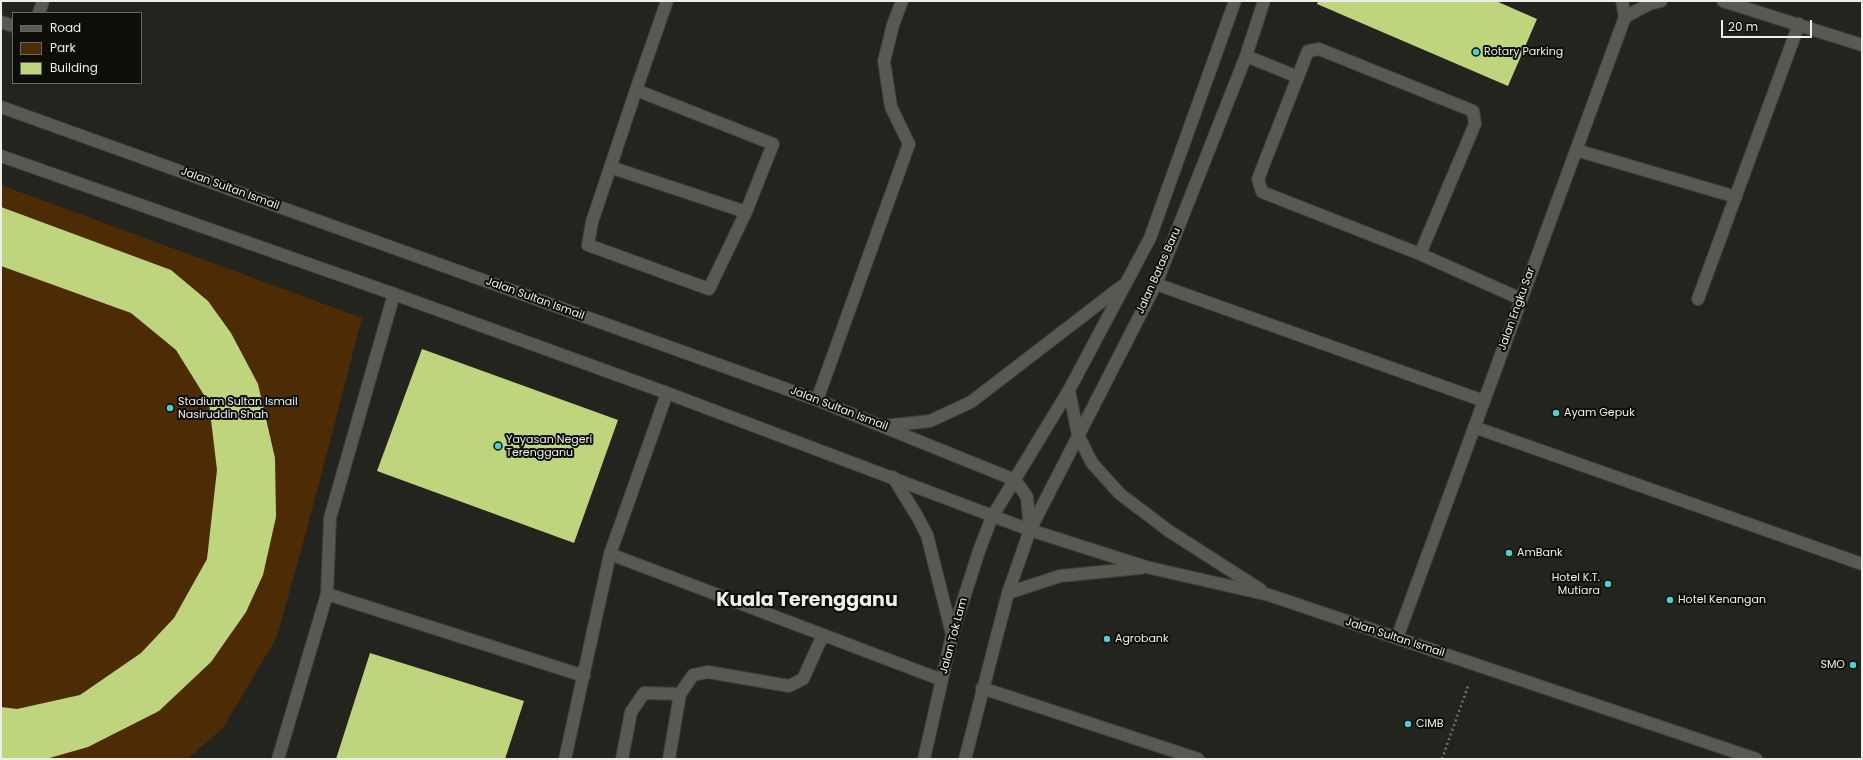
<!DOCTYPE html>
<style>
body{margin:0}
#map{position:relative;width:1863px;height:760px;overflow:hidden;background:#24241e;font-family:Poppins,sans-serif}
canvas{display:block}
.frame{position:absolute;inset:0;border:2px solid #eeeeea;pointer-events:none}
.legend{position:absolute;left:12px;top:12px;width:130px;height:72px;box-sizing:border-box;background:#0d0d0a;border:1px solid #676764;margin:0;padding:5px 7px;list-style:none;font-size:12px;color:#eeeeea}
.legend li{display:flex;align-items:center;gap:8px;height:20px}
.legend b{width:20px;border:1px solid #676764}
.scale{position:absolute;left:1721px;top:20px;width:91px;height:18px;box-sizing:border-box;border:2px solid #eeeeea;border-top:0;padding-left:5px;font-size:12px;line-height:14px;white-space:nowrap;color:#eeeeea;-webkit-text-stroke:3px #0d0d0a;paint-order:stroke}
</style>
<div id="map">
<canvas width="1863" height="760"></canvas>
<div class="frame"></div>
<ul class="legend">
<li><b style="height:5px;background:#595851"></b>Road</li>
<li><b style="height:11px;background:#4d2b04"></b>Park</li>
<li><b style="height:11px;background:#bed57e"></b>Building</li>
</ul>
<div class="scale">20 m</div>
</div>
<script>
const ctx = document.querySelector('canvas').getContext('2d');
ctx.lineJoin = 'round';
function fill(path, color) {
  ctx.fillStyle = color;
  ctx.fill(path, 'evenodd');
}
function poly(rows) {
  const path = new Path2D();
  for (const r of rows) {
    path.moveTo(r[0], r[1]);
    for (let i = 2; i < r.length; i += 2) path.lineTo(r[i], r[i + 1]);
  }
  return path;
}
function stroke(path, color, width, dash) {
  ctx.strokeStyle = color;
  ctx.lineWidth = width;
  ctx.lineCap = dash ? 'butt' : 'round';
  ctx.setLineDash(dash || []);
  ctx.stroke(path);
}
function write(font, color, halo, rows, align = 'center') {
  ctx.font = font + ' Poppins,sans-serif';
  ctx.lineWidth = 4;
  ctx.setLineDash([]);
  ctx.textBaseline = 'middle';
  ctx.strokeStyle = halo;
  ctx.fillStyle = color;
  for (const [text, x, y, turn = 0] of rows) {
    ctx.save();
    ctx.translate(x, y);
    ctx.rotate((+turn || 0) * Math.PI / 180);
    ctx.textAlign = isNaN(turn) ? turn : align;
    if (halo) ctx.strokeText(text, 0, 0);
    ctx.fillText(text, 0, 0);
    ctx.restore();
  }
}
fill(poly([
 [1,185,362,318,315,499,277,637,223,728,187,759,1,759]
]), '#4d2b04');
fill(poly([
 [1318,1,1496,1,1537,19,1508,86,1317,4],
 [1,207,171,270,208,301,231,333,258,384,275,458,276,517,263,575,246,612,211,662,159,711,88,747,46,759,1,759,1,707,17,709,80,695,141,653,174,618,207,559,217,470,209,403,176,350,131,313,1,266],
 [422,349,618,420,574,543,377,471],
 [370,653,524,701,505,759,336,759]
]), '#bed57e');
const lane = poly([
 [39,13,43,1],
 [1,22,13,26],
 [1246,56,1298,77],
 [636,90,773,144,746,212,709,289,588,245,592,222,636,90,667,1],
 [1576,150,1736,197],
 [610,167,746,212],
 [1420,254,1475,124,1473,111,1319,49,1308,51,1258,179,1262,192,1420,254,1521,299],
 [1156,284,1484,401],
 [1698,299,1799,24],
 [817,400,909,144,891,107,884,61,893,25,902,1],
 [1474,427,1862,564],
 [610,554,942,680],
 [327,594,584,676],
 [982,688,1198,759],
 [278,759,327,594,330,518,394,294],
 [565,759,610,554,667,393],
 [622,759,631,712,644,693,680,694],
 [669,759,680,694,693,675,708,672,789,686,803,679,823,635]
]);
const street = poly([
 [1622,1,1625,17],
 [1723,1,1862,45],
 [1397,638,1625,17,1649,4,1661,1]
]);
const secondary = poly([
 [1,107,817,400,1015,480,1027,497,1030,530],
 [1,156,394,294,667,393,1030,530,1146,567,1269,595,1756,759],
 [1069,390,1078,435,1092,463,1120,494,1169,531,1261,590],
 [884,426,930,421,971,402,1122,286],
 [893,477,917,516,927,535,952,634],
 [1008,593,1060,576,1141,568],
 [924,759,952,635,979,551,992,517,1069,390,1150,238,1235,1],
 [965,759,1008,593,1030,530,1156,284,1246,56,1264,1]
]);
stroke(lane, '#3f3e3a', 14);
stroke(street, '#3f3e3a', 14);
stroke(secondary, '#3f3e3a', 14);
stroke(poly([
 [1442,759,1468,686]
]), '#70706b', 2.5, [2, 3]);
stroke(lane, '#595851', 12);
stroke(street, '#595851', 12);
stroke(secondary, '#595851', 12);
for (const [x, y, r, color] of [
 [1476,52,4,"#52ccd0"],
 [170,408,4,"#52ccd0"],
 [1556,413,4,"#52ccd0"],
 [498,446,4,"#52ccd0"],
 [1509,553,4,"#52ccd0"],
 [1608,584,4,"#52ccd0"],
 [1670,600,4,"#52ccd0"],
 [1107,639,4,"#52ccd0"],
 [1853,665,4,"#52ccd0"],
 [1408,724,4,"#52ccd0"]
]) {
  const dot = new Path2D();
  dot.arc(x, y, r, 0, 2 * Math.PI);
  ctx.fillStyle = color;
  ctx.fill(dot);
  stroke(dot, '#0d0d0a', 1.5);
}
write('11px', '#eeeeea', '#0d0d0a', [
 ["Rotary Parking",1484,52],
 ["Stadium Sultan Ismail",178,402],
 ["Nasiruddin Shah",178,415],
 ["Ayam Gepuk",1564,413],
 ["Yayasan Negeri",506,440],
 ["Terengganu",506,453],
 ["AmBank",1517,553],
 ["Hotel K.T.",1600,578,"right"],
 ["Mutiara",1600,591,"right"],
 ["Hotel Kenangan",1678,600],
 ["Agrobank",1115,639],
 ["SMO",1845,665,"right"],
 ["CIMB",1416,724]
], 'left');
write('11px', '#eeeeea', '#0d0d0a', [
 ["Jalan Sultan Ismail",230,189,20],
 ["Jalan Batas Baru",1159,271,-66],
 ["Jalan Sultan Ismail",535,299,20],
 ["Jalan Engku Sar",1517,309,-70],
 ["Jalan Sultan Ismail",839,409,21],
 ["Jalan Tok Lam",954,636,-75],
 ["Jalan Sultan Ismail",1395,638,18]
]);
write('bold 19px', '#eeeeea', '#0d0d0a', [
 ["Kuala Terengganu",807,601]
]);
</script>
